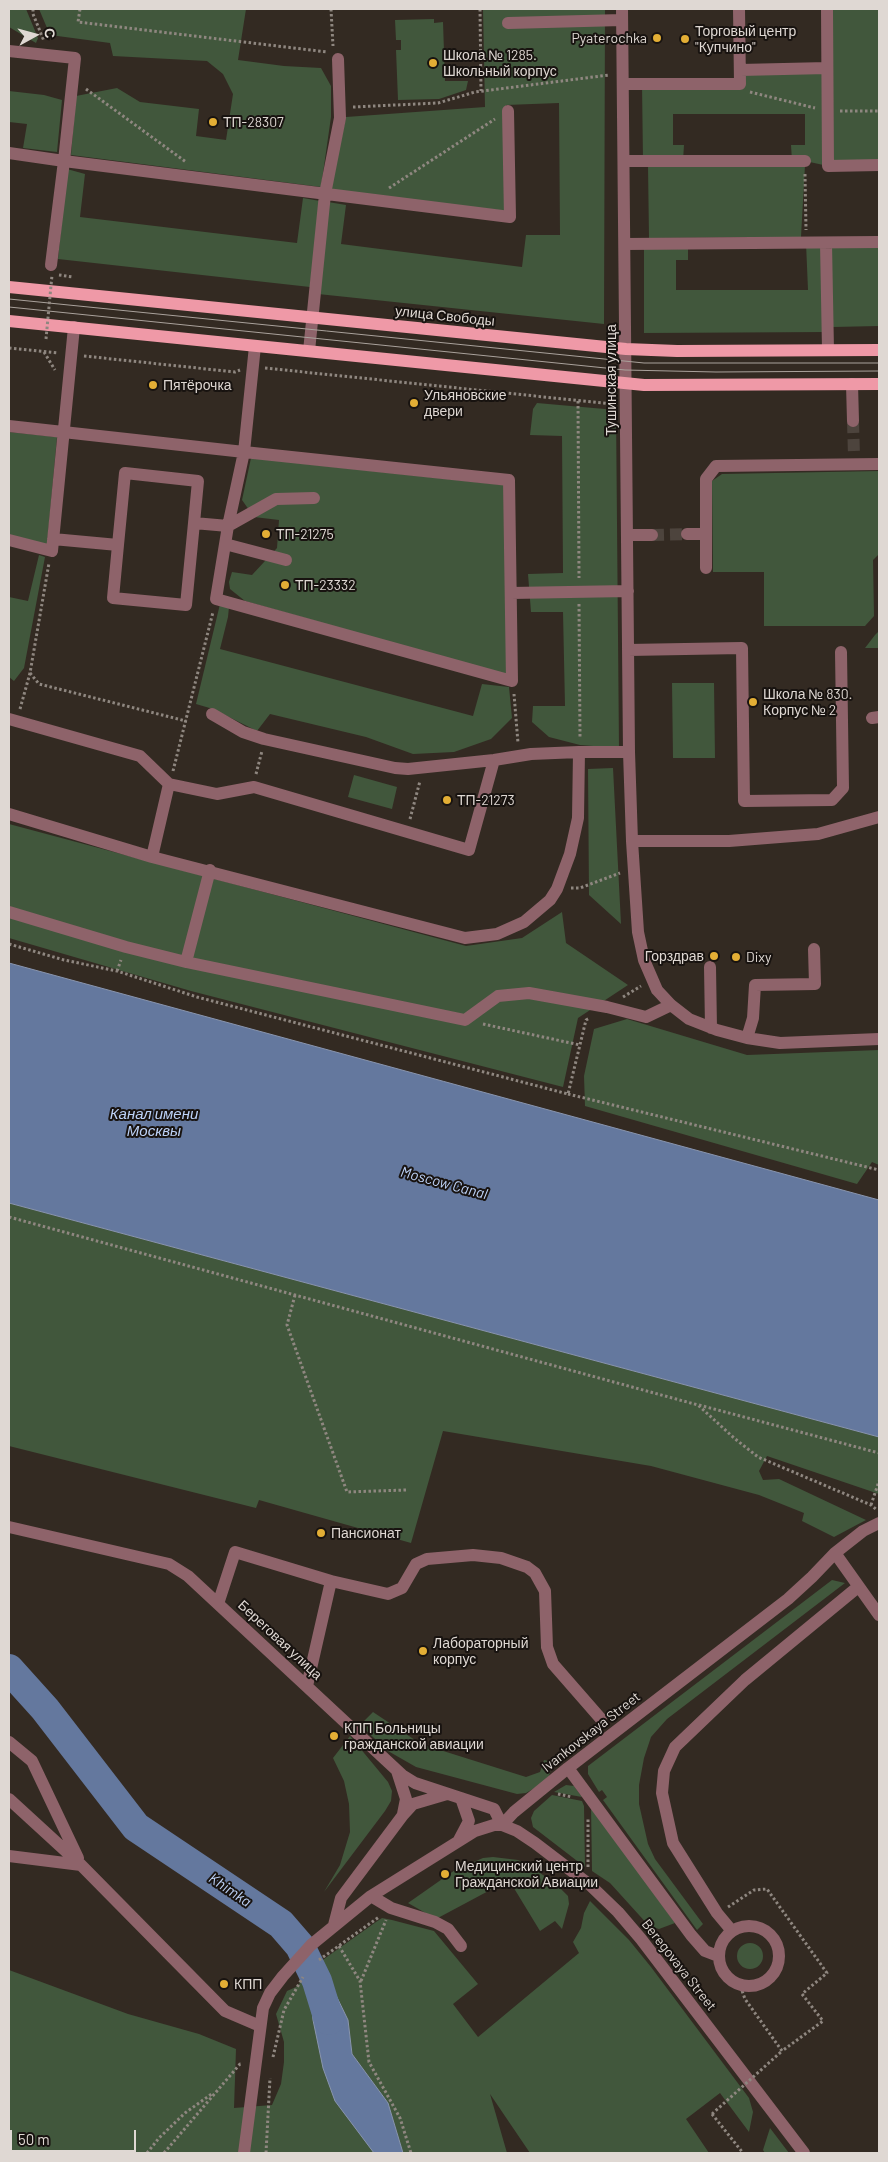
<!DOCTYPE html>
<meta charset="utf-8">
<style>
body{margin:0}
#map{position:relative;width:888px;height:2162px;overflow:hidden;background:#332a22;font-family:Barlow,sans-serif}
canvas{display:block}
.frame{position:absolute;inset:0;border:10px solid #dfd8d3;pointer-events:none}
.north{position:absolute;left:10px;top:10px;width:50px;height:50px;-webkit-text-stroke:4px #181310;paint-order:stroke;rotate:83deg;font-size:14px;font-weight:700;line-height:20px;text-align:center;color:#dfd8d3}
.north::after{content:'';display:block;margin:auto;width:18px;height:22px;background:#dfd8d3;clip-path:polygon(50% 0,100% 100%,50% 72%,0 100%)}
.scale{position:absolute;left:10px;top:2130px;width:126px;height:22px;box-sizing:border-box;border:2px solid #dfd8d3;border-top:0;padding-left:6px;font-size:15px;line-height:18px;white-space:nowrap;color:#dfd8d3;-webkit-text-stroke:4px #181310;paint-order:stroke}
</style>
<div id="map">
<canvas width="888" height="2162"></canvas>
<div class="frame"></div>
<div class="north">С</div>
<div class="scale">50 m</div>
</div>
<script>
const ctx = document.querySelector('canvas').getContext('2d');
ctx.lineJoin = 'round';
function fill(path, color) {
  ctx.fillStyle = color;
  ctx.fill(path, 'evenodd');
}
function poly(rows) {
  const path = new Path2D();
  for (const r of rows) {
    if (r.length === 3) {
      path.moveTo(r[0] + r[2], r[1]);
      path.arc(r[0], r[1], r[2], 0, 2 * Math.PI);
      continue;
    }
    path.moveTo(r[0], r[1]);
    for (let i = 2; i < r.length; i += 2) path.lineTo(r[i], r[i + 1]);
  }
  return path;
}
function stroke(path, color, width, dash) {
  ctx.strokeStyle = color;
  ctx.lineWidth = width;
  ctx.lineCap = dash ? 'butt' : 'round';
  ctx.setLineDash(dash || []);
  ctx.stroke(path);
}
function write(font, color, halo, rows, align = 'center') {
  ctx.font = font + ' Barlow,sans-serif';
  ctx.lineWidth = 4;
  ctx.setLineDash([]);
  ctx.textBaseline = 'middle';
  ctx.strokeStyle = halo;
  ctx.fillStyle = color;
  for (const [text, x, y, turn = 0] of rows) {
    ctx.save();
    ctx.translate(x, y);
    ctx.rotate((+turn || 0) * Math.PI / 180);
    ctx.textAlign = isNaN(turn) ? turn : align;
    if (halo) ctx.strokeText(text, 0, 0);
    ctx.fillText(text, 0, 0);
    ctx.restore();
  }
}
fill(poly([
 [9,9,26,9,38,38,36,43,9,27],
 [39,9,246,9,238,60,284,66,321,68,331,86,331,117,321,187,71,155,76,96,117,88,140,102,199,109,196,136,226,140,233,94,223,74,207,61,113,56,110,43,50,35],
 [483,9,605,9,604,324,318,294,328,202,346,205,341,244,522,267,526,235,560,235,559,103,506,105,506,211,330,191,346,117,485,107],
 [832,9,879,9,878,159,828,166,805,161,792,161,791,145,805,145,805,114,673,114,673,145,684,145,683,161,643,161,642,84,739,84,740,70,827,68],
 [434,19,434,23,443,22,445,81,468,81,466,90,439,99,398,100,396,50,401,50,401,40,396,40,395,20],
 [9,91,44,95,62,100,57,152,23,148,27,124,9,122],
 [805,165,801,237,649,238,648,166],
 [67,169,85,174,80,217,297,243,303,198,320,201,310,287,58,259],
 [688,243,688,260,676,260,676,290,808,290,806,243,826,243,828,332,644,333,644,244],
 [879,247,879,326,833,327,831,248],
 [537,403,616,410,619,748,580,745,549,737,532,722,533,706,565,706,563,612,531,612,528,574,563,573,562,436,530,435,533,409],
 [9,432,57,437,47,545,9,535],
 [251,458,504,485,508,676,245,601,230,589,229,582,232,572,252,575,277,548,279,520,254,517,242,500],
 [879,471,879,554,873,560,874,616,865,626,764,626,764,572,713,572,712,481,722,474],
 [39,555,45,557,24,668,14,681,9,677,9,597,28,601],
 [220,604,229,607,228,617,220,649,473,716,482,684,509,687,512,718,491,739,454,752,413,754,366,737,270,714,257,731,213,709,196,704],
 [879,631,879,648,865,648,875,635],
 [672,683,714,683,715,758,673,758],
 [613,768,621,924,589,895,588,769],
 [354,775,397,787,392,809,348,797],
 [9,824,466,946,522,938,562,912,566,943,628,985,578,1018,563,1087,191,991,9,938],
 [627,1019,747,1055,879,1050,879,1165,872,1162,857,1184,585,1106,584,1076,594,1029],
 [9,1203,879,1437,879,1494,767,1456,759,1471,763,1480,779,1479,866,1520,834,1537,802,1521,804,1513,759,1495,651,1466,443,1431,411,1543,259,1500,256,1508,9,1446],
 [832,1580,845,1583,667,1719,651,1737,644,1758,639,1785,639,1804,648,1844,655,1859,703,1924,697,1930,603,1800,607,1797,602,1790,599,1792,588,1774,588,1766],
 [373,1712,421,1744,526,1777,540,1772,544,1760,553,1762,549,1776,540,1785,526,1793,517,1794,416,1767,388,1751,360,1725],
 [350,1736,388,1782,392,1791,391,1801,385,1811,324,1892,340,1865,350,1832,349,1804,344,1781,333,1758],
 [566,1785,574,1786,582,1797,554,1792],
 [552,1795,582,1801,584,1806,585,1867,533,1827,531,1818,534,1811],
 [591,1806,675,1923,659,1929,649,1926,610,1883,592,1871],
 [493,1857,518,1860,527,1864,556,1884,568,1896,569,1904,562,1929,555,1921,540,1931,509,1880,436,1919,408,1903,455,1870,483,1858],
 [590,1901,629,1940,651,1967,749,2098,753,2112,749,2132,720,2093,686,2119,709,2153,530,2153,490,2094,507,2153,403,2153,388,2103,352,2054,348,2020,331,1985,374,2153,9,2153,9,1970,128,2014,199,2034,236,2049,234,2108,272,2105,281,2084,284,2062,284,2042,276,2014,287,1991,296,1987,324,1959,376,1922,382,1918,392,1920,434,1931,478,1984,453,2004,478,2037,579,1953,573,1942,581,1928,584,1913],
 [750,1956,13],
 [770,2128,789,2153,765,2153,763,2150]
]), '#41573c');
const water = poly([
 [9,963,879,1200,879,1437,9,1203,9,963],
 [324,1977,331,1985,348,2020,352,2054,388,2103,403,2153,374,2153,335,2101,323,2068,313,2020,310,1987,324,1977]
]);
fill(water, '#64789e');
stroke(water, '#8995ae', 1);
stroke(poly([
 [9,1669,45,1709,136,1827,281,1924,300,1946,317,1981,329,2020]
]), '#64789e', 30);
stroke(poly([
 [853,421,854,456],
 [652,535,687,534]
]), '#4d443d', 12, [12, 6]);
stroke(poly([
 [33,9,33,14,44,41],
 [80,9,78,22,327,52],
 [331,9,333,46],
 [480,9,481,91],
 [86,89,186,162],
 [750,92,815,108],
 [353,107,438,103,475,92,609,75],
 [840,111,879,111],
 [805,174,806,230],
 [389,188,495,119],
 [59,275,73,277],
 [9,348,58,353],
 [44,352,55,370],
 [84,356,235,372,240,370],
 [265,368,612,404],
 [578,401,579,578],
 [579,604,580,738],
 [30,673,39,684,186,721],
 [514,694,518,743],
 [20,709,30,673,49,563],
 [173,771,213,612],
 [256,774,262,751],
 [410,819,420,781],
 [571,888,580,888,620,873],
 [9,944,64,960,117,971,197,997,568,1094,586,1020,590,1018],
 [117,971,121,960],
 [623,997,641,986],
 [483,1024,580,1045],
 [568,1094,879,1170],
 [9,1217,698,1405,734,1438,758,1457,871,1505,877,1510],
 [295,1295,287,1325,347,1492,407,1490],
 [699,1405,879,1453],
 [871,1505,879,1481],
 [558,1794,572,1797],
 [588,1867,588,1818],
 [728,1907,754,1890,767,1889,827,1973,802,1994,823,2021,782,2051,745,1999,740,1985],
 [339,1946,360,1981,369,2062,400,2118,411,2153],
 [319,1960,379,1917],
 [361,1981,386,1920],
 [273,2057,284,2010,303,1977],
 [712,2114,743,2153],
 [147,2153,159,2138,185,2113,213,2093],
 [164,2153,240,2064,242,2064],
 [266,2153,270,2078]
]), '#8f8780', 3, [2.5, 2.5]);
stroke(poly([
 [622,9,629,752,632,841,638,932,644,960,657,990,671,1005,689,1019,717,1030,747,1038,780,1043,879,1039],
 [827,9,828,166,879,165],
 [508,23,622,20],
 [9,51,75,58,64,161,9,153],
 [740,70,827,68],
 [623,84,740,84,739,9],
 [624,161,805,161],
 [826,243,828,350],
 [625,244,879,242],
 [51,265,64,161,510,217,508,111],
 [309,351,325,194,340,118,338,59],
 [852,384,853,421],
 [9,426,244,452,509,480,512,681,216,599,228,526,244,452,255,346],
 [687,534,706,534],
 [627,535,652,535],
 [53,539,118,545,125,473,198,481,194,523,228,526,276,499,314,498],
 [9,540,52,551,74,327],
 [225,544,286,560],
 [118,545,113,598,186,605,194,523],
 [706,568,706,479,716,466,879,464],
 [511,593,628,591],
 [628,650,742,648,744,801,832,800,843,788,841,652],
 [212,714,243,732,264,739,395,768,408,769,494,760,531,754,579,752],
 [872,718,879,717],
 [9,719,140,756,169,784,217,794,254,787,469,850,494,760],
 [9,814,152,857,465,938,497,934,524,922,550,900,557,889,570,854,578,818,579,752,629,752],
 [632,841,729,841,818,834,879,817],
 [152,857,169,784],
 [9,912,126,947,186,962,465,1020,498,996,529,993,607,1007,646,1017,671,1005],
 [186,962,210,870],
 [710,967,711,1028],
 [747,1038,753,1018,755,985,815,984,814,949],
 [9,1527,169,1564,188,1576,402,1775,415,1783,494,1809,502,1825],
 [835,1553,879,1615],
 [331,1581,388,1594,402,1588,416,1564,427,1559,473,1555,501,1558,527,1567,535,1573,545,1591,547,1647,553,1664,601,1719],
 [218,1604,235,1552,331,1581,307,1686],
 [9,1742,32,1761,78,1858],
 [568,1768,691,1935,705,1951,718,1956],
 [397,1771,406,1799,403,1814],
 [9,1799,81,1865,225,2011,260,2026],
 [502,1825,514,1812,568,1768,788,1599,812,1577,835,1553,863,1531,879,1523],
 [459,1840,469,1821,461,1798],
 [9,1856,81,1865],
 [371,1896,391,1908,435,1922,448,1929,461,1946],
 [334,1925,341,1898,403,1815,413,1804,447,1794],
 [749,1956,30],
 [732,1931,717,1913,673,1843,662,1793,664,1771,675,1747,745,1680,858,1587],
 [244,2153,263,2008,270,1993,283,1976,311,1945,371,1896,475,1831,494,1825,502,1825,517,1831,535,1843,590,1885,618,1912,641,1939,804,2153]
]), '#8e636a', 12);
stroke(poly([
 [9,287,626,349,677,351,879,350],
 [9,321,644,385,879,384]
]), '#ef99a7', 12);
stroke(poly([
 [9,299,644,363,879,363],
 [9,307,625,370,716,372,879,371]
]), '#aaa29c', 1);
stroke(poly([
 [46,339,52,275],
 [712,2114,782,2051]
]), '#8f8780', 3, [2.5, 2.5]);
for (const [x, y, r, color] of [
 [657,38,5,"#e3ae35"],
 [685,39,5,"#e3ae35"],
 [433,63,5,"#e3ae35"],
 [213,122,5,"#e3ae35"],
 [153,385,5,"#e3ae35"],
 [414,403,5,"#e3ae35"],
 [266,534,5,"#e3ae35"],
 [285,585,5,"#e3ae35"],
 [753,702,5,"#e3ae35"],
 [447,800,5,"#e3ae35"],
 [714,956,5,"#e3ae35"],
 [736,957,5,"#e3ae35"],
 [321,1533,5,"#e3ae35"],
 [423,1651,5,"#e3ae35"],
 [334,1736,5,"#e3ae35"],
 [445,1874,5,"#e3ae35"],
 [224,1984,5,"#e3ae35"]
]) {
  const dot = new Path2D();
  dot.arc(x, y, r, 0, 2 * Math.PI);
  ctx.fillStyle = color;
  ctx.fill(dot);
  stroke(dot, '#181310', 2);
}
write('14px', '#dfd8d3', '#181310', [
 ["Торговый центр",695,31],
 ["\"Купчино\"",695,47],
 ["Pyaterochka",647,38,"right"],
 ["Школа № 1285.",443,55],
 ["Школьный корпус",443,71],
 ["ТП-28307",223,122],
 ["Пятёрочка",163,385],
 ["Ульяновские",424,395],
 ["двери",424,411],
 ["ТП-21275",276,534],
 ["ТП-23332",295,585],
 ["Школа № 830.",763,694],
 ["Корпус № 2",763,710],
 ["ТП-21273",457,800],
 ["Горздрав",704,956,"right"],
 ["Dixy",746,957],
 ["Пансионат",331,1533],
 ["Лабораторный",433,1643],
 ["корпус",433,1659],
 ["КПП Больницы",344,1728],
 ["гражданской авиации",344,1744],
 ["Медицинский центр",455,1866],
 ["Гражданской Авиации",455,1882],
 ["КПП",234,1984]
], 'left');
write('14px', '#dfd8d3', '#181310', [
 ["улица Свободы",445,316,6],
 ["Тушинская улица",611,380,-90],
 ["Береговая улица",280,1640,43],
 ["Ivankovskaya Street",591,1732,-38],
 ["Beregovaya Street",679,1965,52]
]);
write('italic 15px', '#bdd2f7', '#181310', [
 ["Канал имени",154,1114],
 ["Москвы",154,1131],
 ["Moscow Canal",444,1183,15],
 ["Khimka",230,1890,34]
]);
</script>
